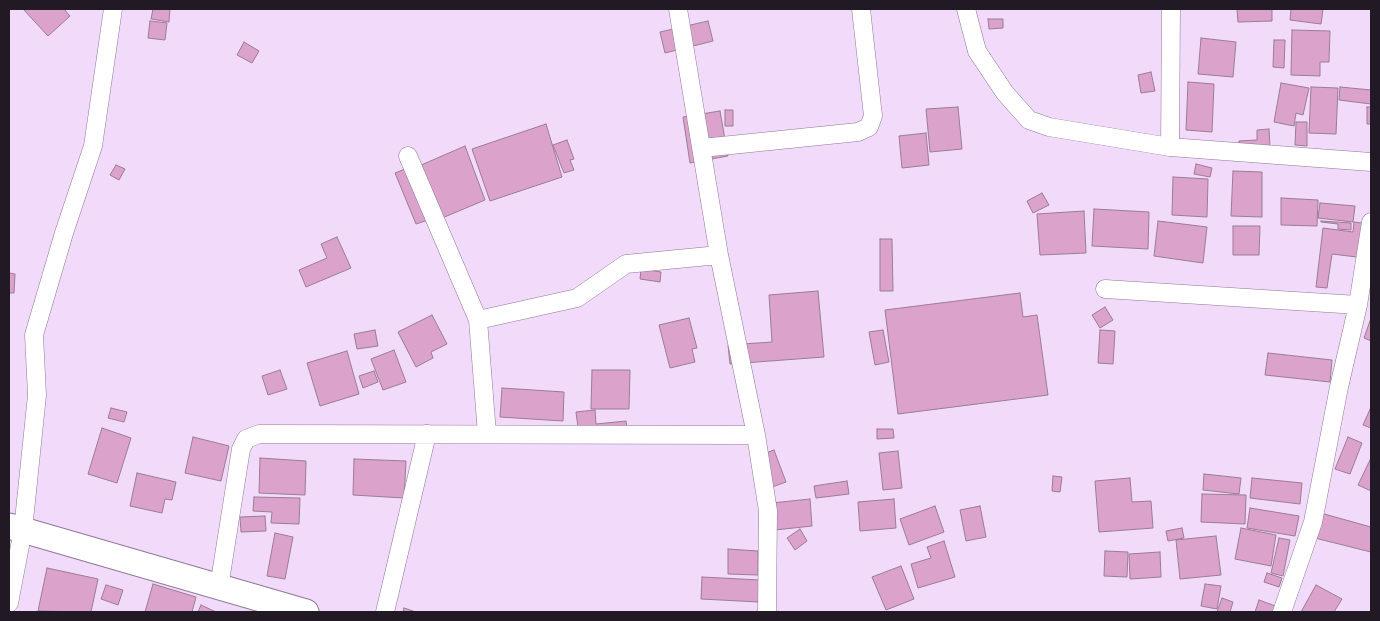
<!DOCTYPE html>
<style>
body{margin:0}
#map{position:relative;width:1380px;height:621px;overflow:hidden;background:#f1dafa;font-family:Merriweather,serif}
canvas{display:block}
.frame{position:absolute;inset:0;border:10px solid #211924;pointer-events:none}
</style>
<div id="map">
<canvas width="1380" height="621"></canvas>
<div class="frame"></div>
</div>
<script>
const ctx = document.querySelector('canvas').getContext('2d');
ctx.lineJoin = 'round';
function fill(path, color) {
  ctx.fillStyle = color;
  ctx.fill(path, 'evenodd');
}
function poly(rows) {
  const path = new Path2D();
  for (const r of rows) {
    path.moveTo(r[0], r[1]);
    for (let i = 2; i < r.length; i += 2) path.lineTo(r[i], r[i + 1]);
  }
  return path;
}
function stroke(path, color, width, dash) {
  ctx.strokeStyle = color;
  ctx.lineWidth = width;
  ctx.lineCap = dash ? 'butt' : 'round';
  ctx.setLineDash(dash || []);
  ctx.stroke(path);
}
const building = poly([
 [23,9,64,9,70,16,48,36,23,9],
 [153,9,170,9,169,22,151,19,153,9],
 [1237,9,1272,9,1272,21,1238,22,1237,9],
 [1291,9,1323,9,1321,24,1290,20,1291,9],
 [988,19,1003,19,1003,28,989,29,988,19],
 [150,21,167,23,165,40,148,38,150,21],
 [708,21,713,41,665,53,660,32,708,21],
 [1292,30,1330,31,1329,62,1320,62,1320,76,1291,75,1292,30],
 [1201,38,1236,42,1233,77,1198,74,1201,38],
 [1274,40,1285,40,1284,68,1273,67,1274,40],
 [244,42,259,51,252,63,237,55,244,42],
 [1151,72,1155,91,1141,93,1138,75,1151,72],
 [1188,82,1214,84,1212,132,1186,130,1188,82],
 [1281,83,1309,88,1303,115,1296,113,1294,126,1274,122,1281,83],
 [1311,87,1338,88,1336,134,1309,133,1311,87],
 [1340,87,1371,90,1371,104,1339,100,1340,87],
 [958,107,962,149,930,152,926,109,958,107],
 [1367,107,1371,107,1371,124,1367,124,1367,107],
 [725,110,733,110,733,126,725,126,725,110],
 [720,111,728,156,690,163,683,117,720,111],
 [1296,122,1307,122,1307,146,1295,145,1296,122],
 [546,124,562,177,490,201,472,149,546,124],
 [1269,129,1270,148,1239,150,1239,141,1257,140,1257,130,1269,129],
 [926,133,929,165,902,168,899,136,926,133],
 [567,140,574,159,570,160,574,170,564,173,553,145,567,140],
 [465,146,485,200,435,221,412,169,465,146],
 [1196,164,1212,168,1210,177,1194,174,1196,164],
 [116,165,125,169,119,180,110,175,116,165],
 [410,167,431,219,416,224,395,173,410,167],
 [1233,171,1262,172,1262,217,1231,216,1233,171],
 [1173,177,1208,179,1207,217,1172,215,1173,177],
 [1042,193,1049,205,1033,213,1027,201,1042,193],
 [1281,198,1318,200,1317,226,1281,225,1281,198],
 [1320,203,1355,206,1353,222,1318,218,1320,203],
 [1094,209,1149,212,1148,249,1092,246,1094,209],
 [1084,211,1086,253,1040,255,1037,214,1084,211],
 [1158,221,1207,227,1203,263,1154,256,1158,221],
 [1321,221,1351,223,1351,230,1338,229,1338,224,1321,222,1321,221],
 [1354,222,1369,224,1365,258,1332,254,1327,288,1316,287,1323,228,1353,232,1354,222],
 [1233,226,1260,226,1259,255,1233,255,1233,226],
 [337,237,351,268,306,287,299,270,327,258,321,244,337,237],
 [880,239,892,239,893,291,880,291,880,239],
 [641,269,661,272,660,282,640,279,641,269],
 [9,273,15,274,14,293,9,293,9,273],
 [818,291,824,357,730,364,728,345,772,342,769,295,818,291],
 [1020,293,1023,317,1037,315,1048,395,898,414,885,310,1020,293],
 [1105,307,1113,320,1100,328,1092,315,1105,307],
 [432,315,447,344,431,352,433,358,416,367,398,332,432,315],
 [689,318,697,348,692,349,695,362,670,368,659,325,689,318],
 [1371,318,1371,341,1364,338,1371,318],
 [375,330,378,346,357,349,354,334,375,330],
 [883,330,889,362,875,365,869,332,883,330],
 [1100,330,1115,331,1113,364,1098,363,1100,330],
 [394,350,406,382,383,390,371,359,394,350],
 [347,351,359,394,320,406,307,363,347,351],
 [1268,353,1332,360,1330,382,1265,375,1268,353],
 [280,370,287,389,268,395,262,376,280,370],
 [592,370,630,370,629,409,591,409,592,370],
 [374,371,378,382,363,388,359,376,374,371],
 [502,388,564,392,563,421,500,417,502,388],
 [1371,407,1371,428,1363,425,1371,407],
 [111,408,127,412,124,422,108,418,111,408],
 [595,410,596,424,626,421,627,428,579,435,576,412,595,410],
 [102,428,131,438,117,483,88,474,102,428],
 [877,429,893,429,894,438,877,439,877,429],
 [193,437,229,446,221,481,185,473,193,437],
 [1348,437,1362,443,1350,474,1335,469,1348,437],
 [774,450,786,482,772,487,760,455,774,450],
 [898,451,902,488,883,490,879,453,898,451],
 [260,458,306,461,305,495,259,493,260,458],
 [354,459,406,461,404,498,353,495,354,459],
 [1370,460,1371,461,1371,491,1358,485,1370,460],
 [137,473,176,482,172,500,165,499,162,513,130,506,137,473],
 [1204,474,1241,478,1239,494,1203,490,1204,474],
 [1053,476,1062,477,1060,492,1052,491,1053,476],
 [1130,478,1132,502,1151,501,1153,528,1099,532,1095,481,1130,478],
 [1252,478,1302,483,1300,504,1250,498,1252,478],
 [847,481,849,494,816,498,814,486,847,481],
 [1202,494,1246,495,1245,524,1201,522,1202,494],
 [254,497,300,498,299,524,271,523,272,512,253,511,254,497],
 [810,499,812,526,775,530,772,503,810,499],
 [894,499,896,528,860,531,858,502,894,499],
 [935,506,944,532,909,545,900,519,935,506],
 [980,506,986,537,966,541,960,510,980,506],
 [1250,508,1299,516,1295,536,1247,528,1250,508],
 [1317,512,1371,527,1371,552,1311,537,1317,512],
 [265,516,266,531,241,532,240,517,265,516],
 [1182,528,1184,538,1168,541,1166,531,1182,528],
 [1241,528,1276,535,1271,566,1235,559,1241,528],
 [800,529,807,541,795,550,787,538,800,529],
 [275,533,293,537,285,579,267,576,275,533],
 [1216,536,1221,575,1180,579,1176,540,1216,536],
 [1279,538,1290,540,1283,576,1271,573,1279,538],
 [944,541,955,577,918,588,911,564,931,558,927,547,944,541],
 [728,549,758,551,758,575,728,574,728,549],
 [1105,551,1128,552,1127,577,1104,576,1105,551],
 [1160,552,1161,577,1130,579,1129,554,1160,552],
 [901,566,914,599,886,610,872,577,901,566],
 [47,568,98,579,91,612,38,611,47,568],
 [1267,573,1282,578,1279,587,1264,582,1267,573],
 [702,577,760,580,759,602,701,599,702,577],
 [153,584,196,597,192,612,145,612,153,584],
 [1205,584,1221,586,1217,609,1201,606,1205,584],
 [106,585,123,590,118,605,101,599,106,585],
 [1316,585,1342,599,1334,612,1301,612,1316,585],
 [1222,598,1233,602,1230,612,1217,612,1222,598],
 [1259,600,1278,607,1276,612,1255,612,1259,600],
 [201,605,216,612,198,612,201,605],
 [404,608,416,612,403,612,404,608]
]);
fill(building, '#dba3cc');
stroke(building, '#9b7c92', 1);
const street = poly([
 [678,9,719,255,756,435,768,511,767,612],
 [966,9,977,51,1005,93,1029,120,1049,127,1170,147,1371,162],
 [1170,147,1171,9],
 [702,148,858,132,869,127,873,116,861,9],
 [408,156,478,320,487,434],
 [1105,289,1358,305],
 [478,320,577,298,626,264,719,255],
 [219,587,241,449,246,439,259,434,756,435],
 [9,603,23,530,37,395,34,335,64,233,93,146,113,9],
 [385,612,427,434],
 [1282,612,1313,522,1339,387,1358,305,1371,222]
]);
const secondary = poly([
 [9,526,306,612]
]);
stroke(street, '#8e7996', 19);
stroke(secondary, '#8e7996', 27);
stroke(street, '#fff', 18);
stroke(secondary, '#fff', 25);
</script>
